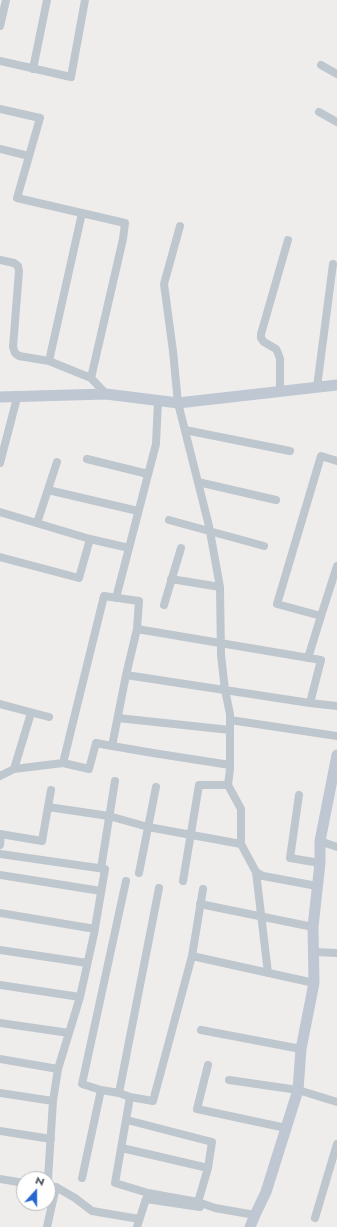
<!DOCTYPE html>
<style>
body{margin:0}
#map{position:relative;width:337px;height:1227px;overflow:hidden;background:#efedec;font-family:Jost,sans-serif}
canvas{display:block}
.north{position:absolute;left:16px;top:1171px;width:40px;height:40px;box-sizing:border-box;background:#fff;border:1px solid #b5b9bc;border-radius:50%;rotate:21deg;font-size:11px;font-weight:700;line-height:16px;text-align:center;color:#464f58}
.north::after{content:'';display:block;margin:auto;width:14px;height:18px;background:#2666d0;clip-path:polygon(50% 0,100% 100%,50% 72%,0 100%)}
</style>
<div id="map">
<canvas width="337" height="1227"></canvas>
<div class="north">N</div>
</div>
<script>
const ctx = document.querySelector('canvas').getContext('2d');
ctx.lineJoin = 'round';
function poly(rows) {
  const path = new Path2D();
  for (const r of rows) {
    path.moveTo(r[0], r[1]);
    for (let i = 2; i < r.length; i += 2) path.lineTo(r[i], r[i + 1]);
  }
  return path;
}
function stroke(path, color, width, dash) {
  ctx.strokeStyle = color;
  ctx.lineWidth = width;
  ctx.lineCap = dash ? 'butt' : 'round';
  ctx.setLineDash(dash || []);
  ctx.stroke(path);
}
stroke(poly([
 [0,26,6,0],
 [0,61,71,77,85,0],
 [321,65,337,74],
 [33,69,47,0],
 [0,109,40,118,17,198,125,223,123,239,91,378],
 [319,112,337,122],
 [0,149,29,156],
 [180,226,164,284,173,351,178,403,209,526,220,587,221,655,225,690,230,714,230,769,228,785],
 [0,260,14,263,18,266,19,271,13,347,15,353,19,356,49,361,91,378,106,394],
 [49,361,82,213],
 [317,387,333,264],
 [280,391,280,359,278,353,276,349,264,342,261,338,261,334,288,240],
 [185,430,290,451],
 [87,459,148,474],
 [337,461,321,456,277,604,321,616,337,566],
 [0,463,17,398],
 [198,482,276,500],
 [48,490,138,511],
 [0,512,90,539],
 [169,520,264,546],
 [37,523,57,462],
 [0,557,79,578,90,539,129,548],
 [171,579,220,587],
 [116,598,156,444,158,401],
 [164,605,181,548],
 [137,629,321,660,310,703],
 [308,658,321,616],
 [126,675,310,703,337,706],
 [0,704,49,717],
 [118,718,230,730],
 [230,720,337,736],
 [112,746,126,675,137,629,139,601,104,596,63,763,89,769,96,743,112,746,153,753,230,765],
 [14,769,31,713],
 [0,776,14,769,63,763],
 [299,795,290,858,320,863],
 [48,807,109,816,148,827,241,844,256,872,263,876,317,886],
 [0,834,42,841,51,790],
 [320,841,337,847],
 [0,845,1,834],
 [0,854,105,869,94,934,80,997,58,1069,53,1101,48,1179],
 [101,868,115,781],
 [256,872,268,973],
 [139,873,156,787],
 [0,875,101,891],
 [126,881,82,1084,101,1090,119,1093,130,1097,153,1101,192,956,203,889],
 [183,881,199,785,228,785,241,809,241,844],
 [200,904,313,927],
 [0,913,95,929],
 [0,950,87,963],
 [314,952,337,953],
 [192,956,314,983],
 [0,985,80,997],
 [0,1023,69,1033],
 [201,1030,301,1049],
 [0,1059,58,1069],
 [208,1065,197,1109,286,1128],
 [229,1080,298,1090,337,1102],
 [0,1093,53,1101],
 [119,1093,159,888],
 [130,1097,115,1183,148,1193,198,1202,215,1208,255,1215],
 [127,1120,212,1142,208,1168,198,1202],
 [0,1131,51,1139],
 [122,1148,208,1168],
 [82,1178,101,1090],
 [0,1179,24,1183],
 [48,1186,56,1187,75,1198,92,1211,139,1219],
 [315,1218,337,1144],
 [47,1227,56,1187],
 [137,1227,146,1199,200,1207]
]), '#bec6ce', 8);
stroke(poly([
 [0,397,106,394,178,403,337,385],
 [250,1227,255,1215,266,1192,298,1090,301,1049,314,983,313,927,320,863,320,841,337,755]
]), '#bec7d2', 11);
</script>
